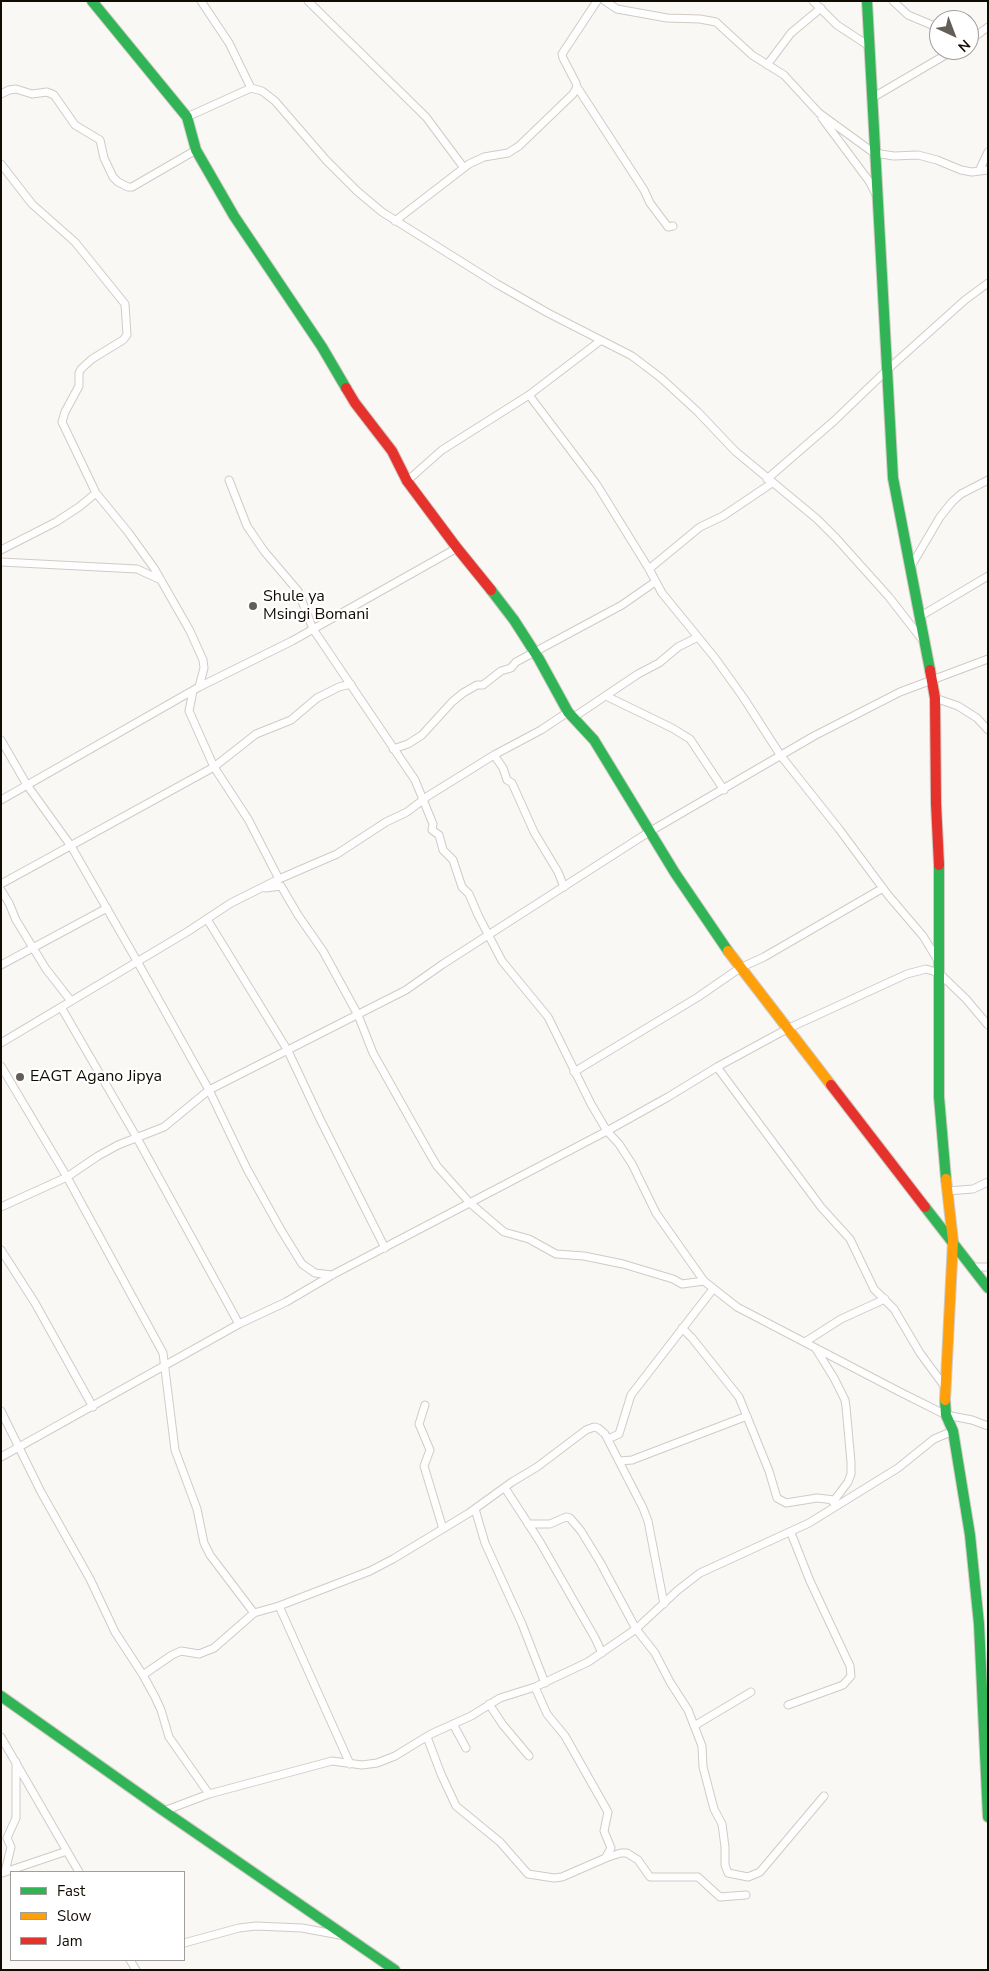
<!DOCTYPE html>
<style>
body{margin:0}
#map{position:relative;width:989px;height:1971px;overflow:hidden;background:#faf8f5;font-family:"Nunito Sans",sans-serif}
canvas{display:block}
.frame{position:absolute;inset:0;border:2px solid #120b02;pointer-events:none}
.legend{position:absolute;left:10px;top:1871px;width:175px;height:90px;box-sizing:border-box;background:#fff;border:1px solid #a09d9a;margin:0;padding:6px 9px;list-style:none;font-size:15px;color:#120b02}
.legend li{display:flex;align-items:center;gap:10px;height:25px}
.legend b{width:25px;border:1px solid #a09d9a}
.north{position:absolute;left:929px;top:10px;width:50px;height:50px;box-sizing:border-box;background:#fff;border:1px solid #a09d9a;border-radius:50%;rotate:137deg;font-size:14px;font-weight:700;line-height:20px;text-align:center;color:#120b02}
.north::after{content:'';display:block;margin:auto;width:18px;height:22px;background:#635e57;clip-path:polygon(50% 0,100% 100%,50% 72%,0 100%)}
</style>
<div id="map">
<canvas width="989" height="1971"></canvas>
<div class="frame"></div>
<ul class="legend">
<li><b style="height:6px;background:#30b455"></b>Fast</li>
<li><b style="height:6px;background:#ff9f0a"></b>Slow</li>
<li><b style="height:6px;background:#e5322d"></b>Jam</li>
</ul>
<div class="north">N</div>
</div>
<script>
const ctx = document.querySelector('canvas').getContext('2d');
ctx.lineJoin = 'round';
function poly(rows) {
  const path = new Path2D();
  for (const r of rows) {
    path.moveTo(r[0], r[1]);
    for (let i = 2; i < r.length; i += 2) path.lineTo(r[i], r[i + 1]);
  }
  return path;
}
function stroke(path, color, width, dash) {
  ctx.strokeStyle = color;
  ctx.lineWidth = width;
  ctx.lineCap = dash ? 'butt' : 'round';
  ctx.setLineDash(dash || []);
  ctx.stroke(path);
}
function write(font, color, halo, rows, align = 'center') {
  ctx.font = font + ' "Nunito Sans",sans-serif';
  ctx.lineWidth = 4.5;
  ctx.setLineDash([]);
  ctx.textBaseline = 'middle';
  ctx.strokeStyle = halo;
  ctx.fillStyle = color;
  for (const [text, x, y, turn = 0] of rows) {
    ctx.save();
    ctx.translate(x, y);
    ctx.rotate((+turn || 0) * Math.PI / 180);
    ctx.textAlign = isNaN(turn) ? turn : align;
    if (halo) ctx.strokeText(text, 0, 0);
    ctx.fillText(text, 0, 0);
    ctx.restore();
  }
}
const street = poly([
 [201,1,229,43,251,88],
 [308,1,426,117,464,168],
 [605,1,617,9,667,18,700,19,716,22,752,55,784,75,819,113,874,153,894,156,918,155,937,160,961,170,972,172,988,170],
 [813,1,837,25,869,46],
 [893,1,908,15,939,28],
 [969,41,988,27],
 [767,65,791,33,821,8],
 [577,87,644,190,650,203,668,227,673,226],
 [1,94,9,90,16,89,32,94,47,92,54,95,75,125,100,140,104,158,113,177,118,182,128,187,132,187,196,150],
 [872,98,954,50],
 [187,117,251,88,262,91,275,101,326,160,357,191,382,212,497,284,548,313,632,356,661,378,698,412,735,451,817,519,836,538,889,597,924,642],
 [822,118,869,181,876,194],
 [1,164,32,204,75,242,125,304,127,335,123,340,92,359,81,369,79,373,79,386,65,412,62,422,96,493,128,532,154,568,190,631,203,660,204,668,199,687],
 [979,171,988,152],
 [395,221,469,164,484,157,508,153,519,146,573,94,577,87,576,83,563,58,562,54,597,1],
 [529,395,597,485,649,569,662,593,715,658,743,697,781,756,839,829,888,895,923,936,937,959],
 [767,479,834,421,887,370,965,300,988,283],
 [229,480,247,526,264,551,298,591,313,629,415,780,433,824,432,830,439,835,443,850,453,860,462,887,469,894,478,915,502,961,548,1017,591,1104,607,1131,619,1144,632,1164,656,1213,704,1281,737,1307,900,1392,946,1415,972,1420,988,1426],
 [407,481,442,450,529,395,600,341],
 [1,550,56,522,79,507,96,493],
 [1,562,137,569,161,580],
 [910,568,940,517,952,502,961,494,988,480],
 [649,569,700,527,723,516,772,483],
 [919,617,988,576],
 [193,691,189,711,214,767,248,819,279,879],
 [606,696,672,728,690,739,724,790],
 [935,698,958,706,977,718,988,730],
 [574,717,638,674,659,663,678,647,698,637],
 [1,740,27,785,71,846,137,961,209,1090,247,1169,281,1230,302,1264,315,1273,332,1275],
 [393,749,408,744,422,735,452,702,463,693,477,685,483,685,501,671,511,668,516,662,622,605,655,582],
 [494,755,503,768,507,780,512,783,534,832,558,872,564,887],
 [1,800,199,687,292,641,457,548],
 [1,884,214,767,256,734,291,720,317,698,339,687,351,684],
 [266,888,281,886,298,915,323,951,358,1015,373,1053,427,1149,437,1166,470,1203,504,1232,529,1239,556,1254,584,1256,623,1264,673,1279,682,1284,704,1281],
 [1,890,9,903,16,920,46,969,71,1001],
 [207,919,288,1051,320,1119,385,1248],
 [1,965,107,908],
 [61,1007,137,1138,239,1324],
 [1,1043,187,932,231,903,279,879,337,854,386,822,407,812,428,796,494,755,541,730,568,712],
 [1,1066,67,1177,163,1353,175,1450,197,1509,204,1543,210,1555,254,1613],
 [717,1067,821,1207,850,1239,874,1289,894,1309,920,1353,945,1387],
 [574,1072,698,997,740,968,764,957,883,888],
 [947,1191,973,1189,988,1182],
 [1,1207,67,1177,98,1156,118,1145,164,1127,209,1090,406,990,443,964,649,832,814,736,900,692,988,659],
 [1,1250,35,1303,93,1407],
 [972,1267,988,1267],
 [682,1328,692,1338,739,1397,769,1471,777,1498,786,1503,817,1498,835,1500],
 [805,1342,841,1319,885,1299],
 [816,1349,834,1378,845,1400,846,1407,851,1462,851,1474,848,1482,833,1502],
 [425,1405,419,1424,430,1450,424,1466,443,1529],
 [1,1411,41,1492,90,1579,115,1632,143,1675,155,1697,161,1710,169,1737,209,1794],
 [608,1439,619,1434,631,1395,713,1289],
 [1,1457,239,1324,286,1302,332,1275,607,1131,668,1097,717,1067,787,1029,907,974,926,969,939,973,966,999,988,1025],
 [620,1461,632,1460,747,1416],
 [505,1488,540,1542,595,1638,602,1653],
 [475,1509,485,1543,522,1624,545,1683],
 [528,1524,550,1524,566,1517,570,1518,581,1531,600,1562,636,1629,655,1653,670,1682,688,1710,702,1746,703,1767,714,1809,722,1824,725,1847,725,1865,728,1873,748,1877,760,1872,824,1796],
 [279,1606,350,1764],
 [143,1675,172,1655,181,1651,199,1654,214,1648,254,1613,279,1606,370,1571,393,1559,469,1513,512,1482,537,1467,586,1430,594,1427,598,1428,605,1434,643,1508,648,1521,664,1604],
 [535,1687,547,1714,565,1736,608,1812,604,1831,611,1848,606,1857],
 [489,1704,503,1725,529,1756],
 [788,1705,843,1685,851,1676,850,1666,810,1581,791,1533],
 [453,1724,466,1748],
 [694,1726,751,1692],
 [1,1737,79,1872],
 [427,1737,441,1774,456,1806,500,1842,528,1874,554,1878,562,1877,608,1857,621,1853,627,1853,638,1860,650,1877,698,1877,720,1897,746,1895],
 [164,1811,209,1794,332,1761,362,1765,377,1763,395,1756,431,1734,471,1716,500,1698,535,1687,588,1662,636,1629,678,1590,700,1573,809,1523,898,1468,934,1439,953,1431],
 [5,1872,11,1847,7,1838,16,1818,16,1762],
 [2,1873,67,1851],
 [184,1943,239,1928,256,1926,302,1928,345,1936],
 [130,1960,136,1970]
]);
const fast = poly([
 [92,1,187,117,196,150,234,216,322,347,346,388],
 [867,1,893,478,930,670],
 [491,590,514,620,539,659,568,712,594,740,675,873,728,951],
 [939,865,939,1097,946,1179],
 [925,1207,988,1288],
 [945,1400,946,1415,953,1431,970,1535,979,1624,988,1817],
 [1,1696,161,1809,395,1970]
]);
const slow = poly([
 [728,951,831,1085],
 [945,1400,953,1241,946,1179]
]);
const jam = poly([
 [346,388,355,403,392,451,407,481,457,548,491,590],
 [930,670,935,698,936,803,939,865],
 [831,1085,925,1207]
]);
stroke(street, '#d0cbc4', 9);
stroke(fast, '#d0cbc4', 12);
stroke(slow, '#d0cbc4', 12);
stroke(jam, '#d0cbc4', 12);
stroke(street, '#fefefe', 7);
stroke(fast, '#30b455', 10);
stroke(slow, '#ff9f0a', 10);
stroke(jam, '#e5322d', 10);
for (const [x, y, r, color] of [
 [253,606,5,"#635e57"],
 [20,1077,5,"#635e57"]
]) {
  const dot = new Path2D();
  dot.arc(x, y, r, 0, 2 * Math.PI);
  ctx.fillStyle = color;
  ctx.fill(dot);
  stroke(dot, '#fff', 2);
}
write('16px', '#120b02', '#fff', [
 ["Shule ya",263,597],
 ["Msingi Bomani",263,615],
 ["EAGT Agano Jipya",30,1077]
], 'left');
</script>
